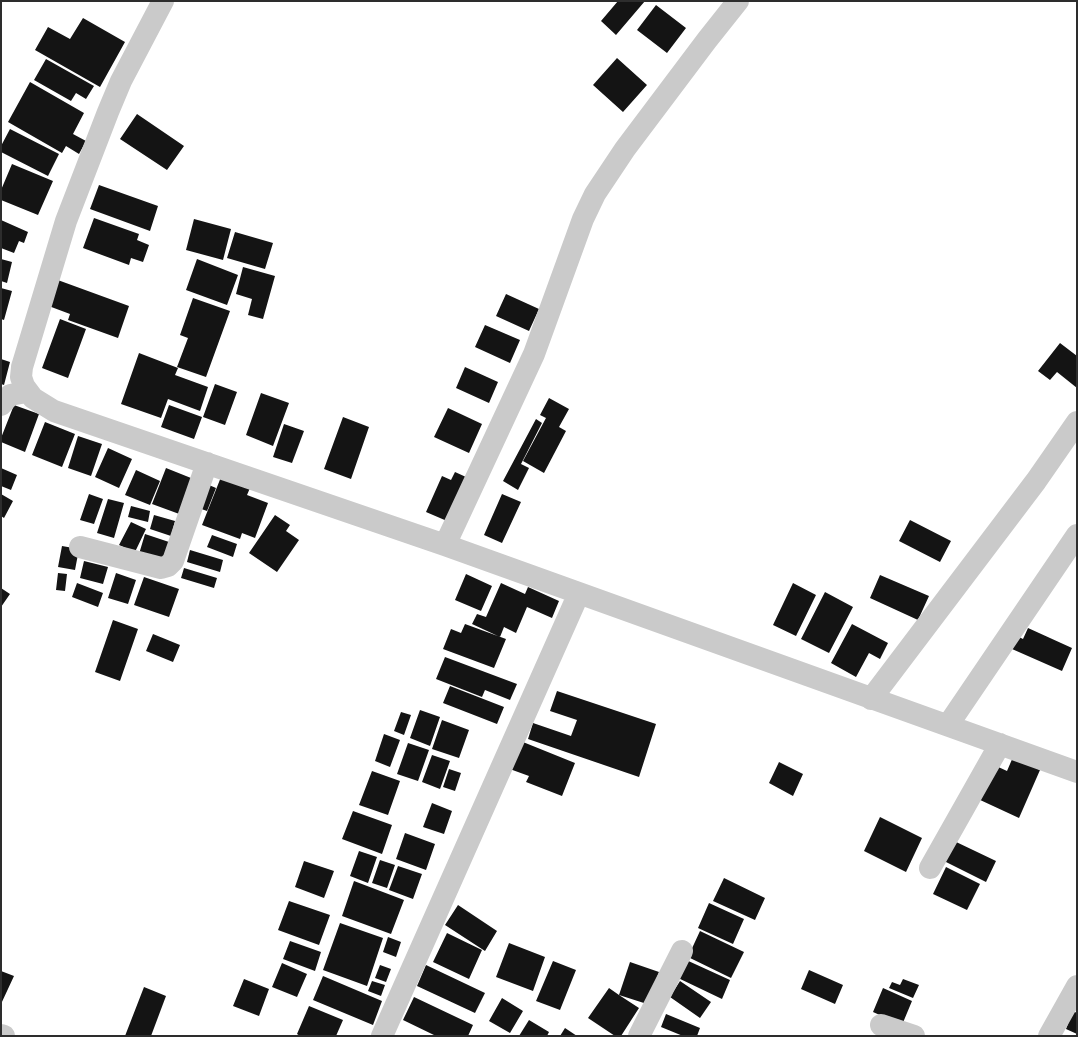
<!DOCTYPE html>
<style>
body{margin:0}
#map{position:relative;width:1078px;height:1037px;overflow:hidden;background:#fff;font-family:"PT Sans",sans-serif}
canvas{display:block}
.frame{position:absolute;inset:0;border:2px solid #2d2d2d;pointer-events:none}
</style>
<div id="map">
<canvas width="1078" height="1037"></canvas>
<div class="frame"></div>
</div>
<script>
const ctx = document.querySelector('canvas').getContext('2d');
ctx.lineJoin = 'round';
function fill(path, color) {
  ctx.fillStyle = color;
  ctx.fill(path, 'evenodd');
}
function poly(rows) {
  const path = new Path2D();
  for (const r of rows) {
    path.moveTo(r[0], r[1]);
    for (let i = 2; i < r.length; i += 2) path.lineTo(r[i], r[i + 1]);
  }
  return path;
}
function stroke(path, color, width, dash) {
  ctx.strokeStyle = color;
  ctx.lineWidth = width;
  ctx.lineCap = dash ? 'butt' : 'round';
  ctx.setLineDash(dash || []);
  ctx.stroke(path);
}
fill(poly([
 [618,1,645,1,616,35,601,21],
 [656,5,686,28,667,53,637,30],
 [83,18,125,42,100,87,35,50,48,27,70,39],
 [617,58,647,85,623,112,593,85],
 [46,59,94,86,86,99,76,93,71,101,34,80],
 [30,82,84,113,73,134,86,141,79,154,66,146,62,153,8,122],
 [137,114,184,146,167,170,120,139],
 [10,129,59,154,48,176,1,152,1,146],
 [12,164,53,181,38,215,1,200,1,190],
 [99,185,158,206,150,231,90,209],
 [94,218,139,234,137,240,149,245,143,262,131,258,129,265,83,248],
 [194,219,231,229,223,260,186,250],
 [1,220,28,232,24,243,19,241,14,253,1,248],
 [235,232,273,243,265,269,227,258],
 [1,259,12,262,7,283,1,281],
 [197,259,238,275,227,305,186,290],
 [243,267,275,276,263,319,248,315,252,299,236,294],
 [55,279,129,306,118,338,68,320,70,314,46,305],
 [1,288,12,291,4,320,1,319],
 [506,294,539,309,529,331,496,316],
 [193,298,230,311,206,377,177,367,188,338,180,335],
 [60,319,86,329,68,378,42,368],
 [485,325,520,340,510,363,475,347],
 [1060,343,1077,356,1077,388,1057,372,1050,380,1038,371],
 [139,353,178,368,175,375,208,387,200,411,168,399,161,418,121,404],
 [1,359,10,362,4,385,1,384],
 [465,367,498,382,489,403,456,388],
 [215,384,237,392,225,425,203,417],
 [261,393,289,403,273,446,246,435],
 [549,398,569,409,559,427,566,431,544,473,523,461,546,418,540,415],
 [14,405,39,414,25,452,1,442,1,438],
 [169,405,202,417,194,439,161,427],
 [448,408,482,424,469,453,434,437],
 [343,417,369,427,351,479,324,469],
 [536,419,542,423,521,464,529,468,518,490,503,481],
 [45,422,75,434,62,467,32,455],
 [284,424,304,431,292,463,273,457],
 [78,436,102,444,91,476,68,468],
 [108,448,132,459,119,488,95,477],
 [1,468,17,475,11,490,1,486],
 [166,468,196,480,182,515,152,504],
 [136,470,160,481,150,505,125,495],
 [455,472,466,477,447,521,426,512,442,476,451,480],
 [221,477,250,488,247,495,268,503,255,538,242,533,240,539,202,525],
 [202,482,216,488,207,511,193,506],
 [1,494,13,501,4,518,1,516],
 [89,494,103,499,94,524,80,520],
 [502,494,521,502,502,543,484,535],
 [108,499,124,503,114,538,97,533],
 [131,506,150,511,148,522,128,517],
 [154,515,175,521,171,536,150,529],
 [275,515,290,525,286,531,299,540,277,572,249,553],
 [910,520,951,541,940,562,899,541],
 [131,522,146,529,135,552,119,545],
 [145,534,169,542,163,563,139,554],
 [212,535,237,544,233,557,207,547],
 [62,546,79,549,75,570,58,567],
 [190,550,223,560,220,572,187,562],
 [84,561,108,567,103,584,80,578],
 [184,568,217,578,214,588,181,578],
 [58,573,67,574,65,591,56,590],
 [116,573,136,580,128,604,108,598],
 [466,574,492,586,481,611,455,600],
 [880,575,929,596,918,620,870,598],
 [144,577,179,589,169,617,134,605],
 [77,583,103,593,98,607,72,597],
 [501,583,525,594,528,587,559,601,552,618,527,607,516,633,504,627,500,637,472,624,477,614,486,617],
 [793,583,816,595,796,636,773,625],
 [1,588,10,594,1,607],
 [825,592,853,607,829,653,801,639],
 [113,620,138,629,120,681,95,672],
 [465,624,506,639,494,668,443,649,451,629,461,633],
 [852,624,888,643,880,659,869,653,856,677,831,663],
 [1028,628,1072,648,1062,671,1012,649,1017,636,1023,639],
 [153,634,180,645,173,662,146,651],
 [445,657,517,684,510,700,485,690,482,697,436,679],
 [450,686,504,707,497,724,443,703],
 [557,691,656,724,639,777,528,739,533,723,571,736,577,720,550,711],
 [420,710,440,717,430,746,410,738],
 [401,712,411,715,404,735,394,731],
 [442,720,469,730,459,758,432,749],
 [384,734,400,740,390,767,375,761],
 [518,740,575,763,562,796,526,782,529,776,507,768],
 [408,743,429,750,418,781,397,774],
 [432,755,450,761,440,789,422,782],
 [1013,757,1040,770,1019,818,978,799,994,765,1007,771],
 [779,762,803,774,793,796,769,783],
 [449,769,461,773,455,791,443,787],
 [372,771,400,781,388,815,359,805],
 [432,803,452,811,444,834,423,827],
 [353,811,392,825,382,854,342,839],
 [880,817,922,838,906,872,864,851],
 [405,833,435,844,426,870,396,859],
 [952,840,996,861,986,882,942,860],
 [359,851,377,857,368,883,350,876],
 [380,860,395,865,387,888,372,883],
 [304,861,334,871,324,898,295,887],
 [398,866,422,874,413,899,389,890],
 [946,867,980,884,967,910,933,894],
 [724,878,765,898,755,920,713,901],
 [354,881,404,900,391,934,342,916],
 [289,901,330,915,319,945,278,930],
 [709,903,744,919,733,944,698,928],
 [458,905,497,931,485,951,445,925],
 [340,923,383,938,367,986,323,970],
 [700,931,744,952,731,978,688,957],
 [447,933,482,950,469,979,433,962],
 [388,937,401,942,396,957,383,952],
 [290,941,321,952,315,971,283,959],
 [509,943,545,957,533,991,496,977],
 [684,959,730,980,722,999,676,977],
 [553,961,576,970,560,1010,536,1001],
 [630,962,659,972,647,1004,619,995,639,1008,621,1036,615,1036,588,1018,609,988,619,995],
 [282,963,307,974,297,997,272,987],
 [380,965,391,969,386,982,375,978],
 [426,965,485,993,475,1013,417,986],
 [809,970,843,985,835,1004,801,989],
 [1,971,14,976,1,1004],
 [323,976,382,1001,373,1025,313,1000],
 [244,979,269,989,259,1016,233,1006],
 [903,979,919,985,913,998,889,988,892,982,900,985],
 [372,981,385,985,381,996,368,991],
 [680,981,711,1002,700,1018,670,997],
 [144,987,166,996,151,1036,125,1036],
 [883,988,912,1001,902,1025,873,1012],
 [414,997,473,1025,468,1036,436,1036,403,1020],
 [502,998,523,1011,510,1033,489,1021],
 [309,1006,343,1020,336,1036,300,1036,297,1034],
 [1073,1011,1077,1013,1077,1034,1066,1029],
 [666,1014,700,1028,697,1036,683,1036,661,1027],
 [529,1020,549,1032,547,1036,519,1036],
 [565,1028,577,1036,560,1036]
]), '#141414');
stroke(poly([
 [163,1,121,81,108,112,66,221,22,367,21,377,24,386,33,398,54,411,445,545,1077,772],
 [1,405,10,395,27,392],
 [445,545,534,354,583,219,595,194,625,149,707,40,738,1],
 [80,547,161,568,168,566,173,561,207,463],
 [871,699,1036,481,1077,422],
 [948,725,1077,535],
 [930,868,1000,744],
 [881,1025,914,1036],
 [1,1035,4,1036],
 [382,1036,579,593],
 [639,1036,682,951],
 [1049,1036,1077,986]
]), '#cacaca', 22);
</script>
